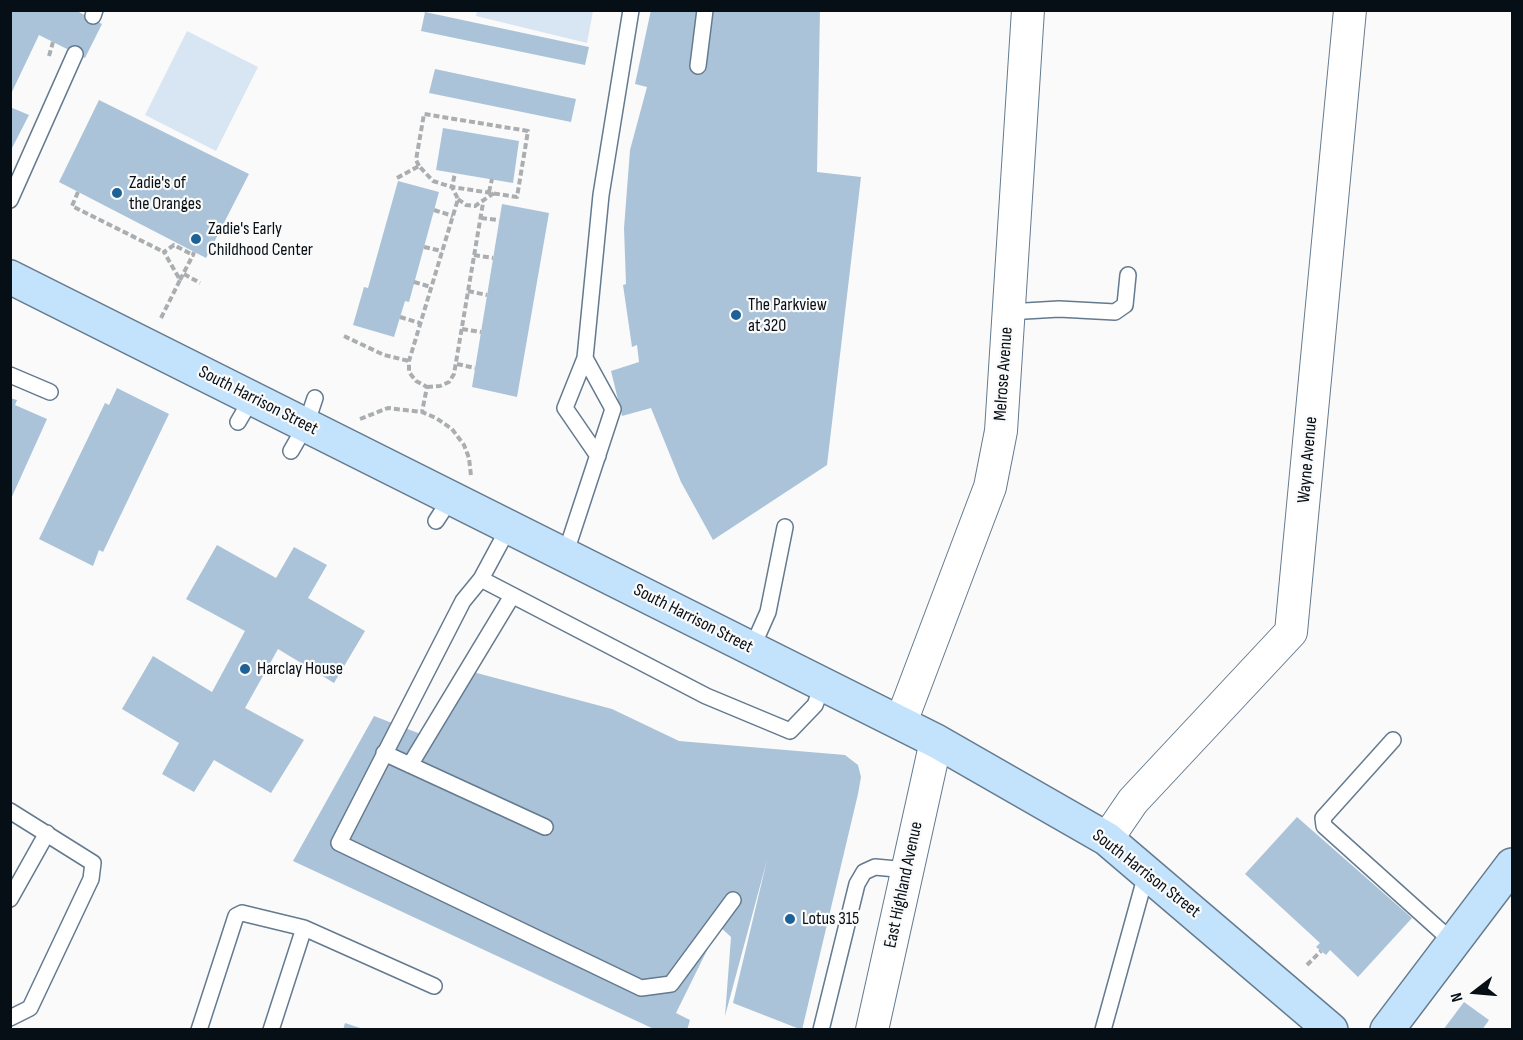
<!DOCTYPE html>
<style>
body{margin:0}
#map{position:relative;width:1523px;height:1040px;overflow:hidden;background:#fafafa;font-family:"Sofia Sans Condensed",sans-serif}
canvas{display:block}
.frame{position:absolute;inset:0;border:12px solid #070f16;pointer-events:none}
.north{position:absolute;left:1445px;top:962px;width:60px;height:60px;-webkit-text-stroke:4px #fafafa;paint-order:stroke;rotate:254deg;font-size:16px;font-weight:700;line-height:24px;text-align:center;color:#070f16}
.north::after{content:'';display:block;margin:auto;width:21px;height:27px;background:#070f16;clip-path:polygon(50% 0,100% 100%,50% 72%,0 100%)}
</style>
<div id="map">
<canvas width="1523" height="1040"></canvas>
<div class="frame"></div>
<div class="north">N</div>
</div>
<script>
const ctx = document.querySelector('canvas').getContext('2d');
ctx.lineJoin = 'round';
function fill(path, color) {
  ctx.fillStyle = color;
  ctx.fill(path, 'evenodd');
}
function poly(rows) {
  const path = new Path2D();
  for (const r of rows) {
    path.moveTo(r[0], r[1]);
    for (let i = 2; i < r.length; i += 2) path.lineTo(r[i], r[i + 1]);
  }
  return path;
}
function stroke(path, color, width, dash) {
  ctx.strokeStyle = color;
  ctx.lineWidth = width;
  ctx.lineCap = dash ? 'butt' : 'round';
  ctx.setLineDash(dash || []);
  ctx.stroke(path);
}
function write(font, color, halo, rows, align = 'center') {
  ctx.font = font + ' "Sofia Sans Condensed",sans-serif';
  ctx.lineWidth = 4.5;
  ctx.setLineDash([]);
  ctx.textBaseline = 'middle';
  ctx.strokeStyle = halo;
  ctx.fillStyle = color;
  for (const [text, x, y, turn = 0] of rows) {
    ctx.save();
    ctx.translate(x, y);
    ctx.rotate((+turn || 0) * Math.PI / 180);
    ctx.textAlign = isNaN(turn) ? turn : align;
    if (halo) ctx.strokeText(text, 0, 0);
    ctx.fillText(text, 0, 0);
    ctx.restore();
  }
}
fill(poly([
 [477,10,593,10,593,11,587,43,476,16],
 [187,31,258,67,216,151,145,115]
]), '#d8e5f2');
fill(poly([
 [10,10,75,10,102,24,85,58,39,35,10,96],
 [651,10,820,10,817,172,861,177,827,465,713,540,681,482,651,408,622,416,611,371,639,362,637,345,632,347,623,285,626,284,624,228,630,150,647,87,635,84],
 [425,12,589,47,585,65,421,31],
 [435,69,576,99,571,122,429,93],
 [99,100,249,174,206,258,59,182],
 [10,107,29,115,10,152],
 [443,128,519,141,513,183,436,170],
 [398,181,439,192,409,302,405,301,394,337,353,325,364,287,368,288],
 [502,204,549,213,517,397,472,387],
 [117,388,169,414,103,552,99,550,93,566,39,539,105,403,109,405],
 [10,398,17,400,15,405,47,419,10,501],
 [217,545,276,578,294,547,327,565,308,598,365,631,334,683,278,649,245,708,304,740,271,793,214,760,194,792,162,774,179,743,122,709,153,656,212,692,245,631,186,599],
 [473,672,612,709,679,741,845,755,858,765,861,777,858,794,802,1030,733,1003,767,860,725,1016,731,937,719,926,676,1013,690,1020,687,1030,656,1030,293,861,374,716,431,738],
 [1297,817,1412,918,1358,977,1330,950,1326,955,1316,947,1320,943,1245,874],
 [1464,1002,1489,1020,1482,1030,1443,1030],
 [345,1023,363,1029,363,1030,343,1030]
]), '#aac3d9');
const lane = poly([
 [93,16,95,10],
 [698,66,705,10],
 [10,200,75,54],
 [1008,312,1059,309,1115,312,1125,305,1128,275],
 [10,375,50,392],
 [238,422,252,398],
 [291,451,306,425,315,398],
 [598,456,565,408,585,358,601,195,631,10],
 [436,521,451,498],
 [509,527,481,579,706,696,790,731,815,705,823,684],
 [565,555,613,409,585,358],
 [481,579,463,601,339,843,641,988,671,984,733,900],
 [752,648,768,612,785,527],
 [1393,740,1323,818,1324,826,1453,942],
 [384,753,545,827],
 [410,765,512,596],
 [10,811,93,863,91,879,30,1008,10,1018],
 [10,899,47,833],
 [304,928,434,986],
 [199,1030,236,916,242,913,304,928,271,1030],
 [821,1030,857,884,864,872,875,867,907,870],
 [1103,1030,1147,871]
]);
const street = poly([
 [901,722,990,487,1001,431,1028,10],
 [1107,839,1133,801,1291,632,1350,10],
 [872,1030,936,741]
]);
const secondary = poly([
 [10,277,936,741,1107,839,1331,1030],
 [1387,1030,1512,865]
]);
stroke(lane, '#647a8f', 18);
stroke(street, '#647a8f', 34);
stroke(secondary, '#647a8f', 36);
stroke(poly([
 [49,56,53,42],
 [419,166,416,160,424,114,528,131,517,197,452,187,455,173],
 [397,178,419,166,433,181,452,187,458,199,409,361,409,372,416,381,427,387,422,412],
 [78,192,72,206,164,252],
 [489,192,492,179],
 [458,199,466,205,475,206,494,193],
 [434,210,453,216],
 [481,218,499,220],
 [424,247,442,251],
 [474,255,493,258],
 [184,274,200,283],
 [180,280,193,255],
 [414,282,431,287],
 [468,291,487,295],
 [400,317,420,323],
 [161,318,180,280,164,252,174,245,193,255,194,252],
 [462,329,481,332],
 [344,336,384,355,409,361],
 [457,364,475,368],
 [427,387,440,386,449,382,454,374,483,203],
 [360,419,388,408,422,412,436,418,452,429,464,445,469,458,471,476],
 [1307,965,1321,951]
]), '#abaeb0', 4, [6, 3]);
stroke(lane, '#fff', 15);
stroke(street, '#fff', 32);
stroke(secondary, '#c3e3fc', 33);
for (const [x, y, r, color] of [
 [117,193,6,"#1d6196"],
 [196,239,6,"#1d6196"],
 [736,315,6,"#1d6196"],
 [245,669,6,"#1d6196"],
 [790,919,6,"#1d6196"]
]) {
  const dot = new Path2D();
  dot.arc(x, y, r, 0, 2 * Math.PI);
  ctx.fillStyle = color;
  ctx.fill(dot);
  stroke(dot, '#fafafa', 2);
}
write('18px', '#070f16', '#fafafa', [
 ["Zadie's of",129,183],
 ["the Oranges",129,204],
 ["Zadie's Early",208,229],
 ["Childhood Center",208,250],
 ["The Parkview",748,305],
 ["at 320",748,326],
 ["Harclay House",257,669],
 ["Lotus 315",802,919]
], 'left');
write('18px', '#070f16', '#fafafa', [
 ["Melrose Avenue",1004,374,-86],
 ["South Harrison Street",258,401,27],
 ["Wayne Avenue",1308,460,-85],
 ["South Harrison Street",693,619,27],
 ["South Harrison Street",1146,874,38],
 ["East Highland Avenue",904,885,-78]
]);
</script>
